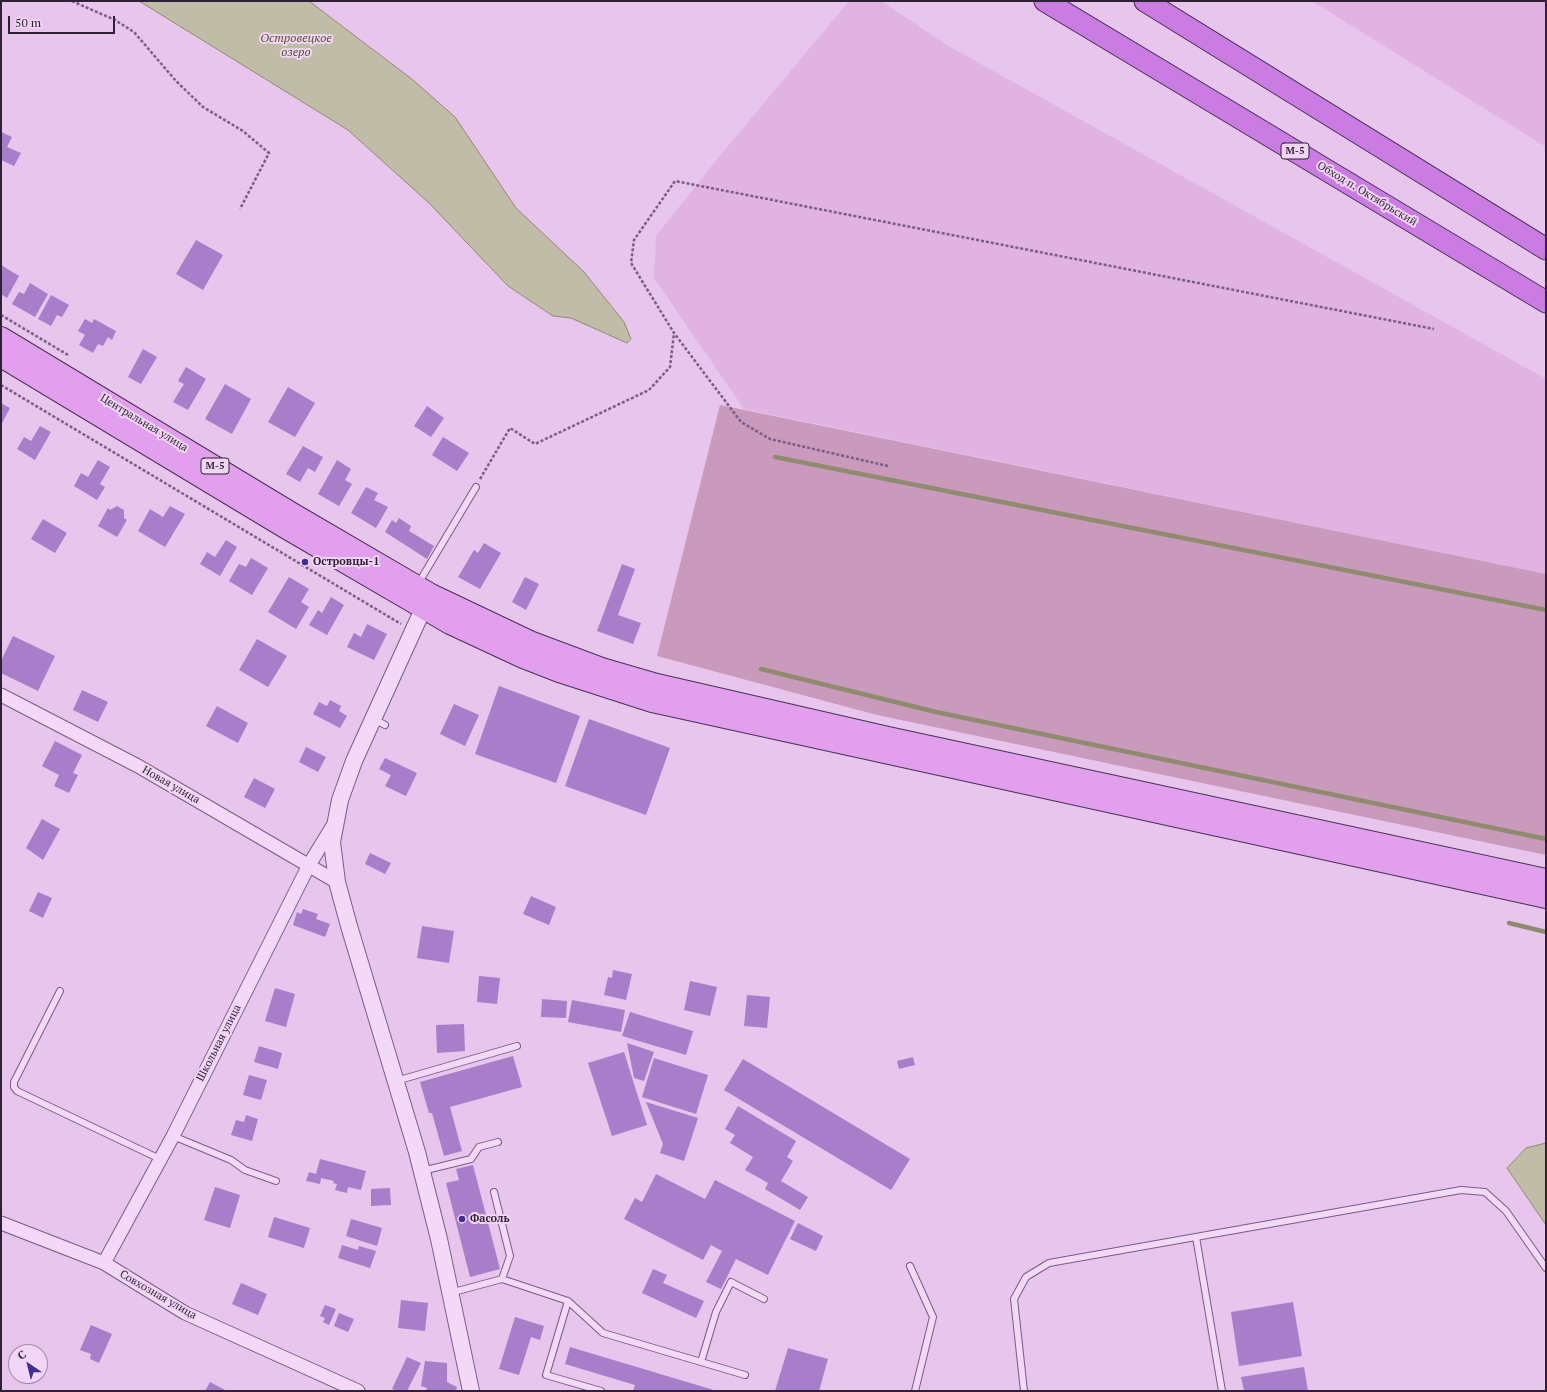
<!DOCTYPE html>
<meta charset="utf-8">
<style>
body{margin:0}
#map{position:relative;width:1547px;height:1392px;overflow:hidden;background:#e7c5ec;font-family:"PT Serif",serif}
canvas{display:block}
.frame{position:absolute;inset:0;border:2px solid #2f1f37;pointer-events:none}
.north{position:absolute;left:8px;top:1344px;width:40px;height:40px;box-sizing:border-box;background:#f0d5f4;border:1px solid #a38ca8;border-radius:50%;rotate:325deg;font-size:11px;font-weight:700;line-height:16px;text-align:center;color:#2f1f37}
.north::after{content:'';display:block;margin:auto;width:14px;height:18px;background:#3d2f93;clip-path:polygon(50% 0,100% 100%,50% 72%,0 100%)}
.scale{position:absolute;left:8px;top:16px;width:107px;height:18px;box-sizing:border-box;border:2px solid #2f1f37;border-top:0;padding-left:5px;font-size:12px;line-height:14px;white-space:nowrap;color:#2f1f37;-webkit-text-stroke:3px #f0d5f4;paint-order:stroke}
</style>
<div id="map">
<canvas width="1547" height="1392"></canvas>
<div class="frame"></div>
<div class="north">С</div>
<div class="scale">50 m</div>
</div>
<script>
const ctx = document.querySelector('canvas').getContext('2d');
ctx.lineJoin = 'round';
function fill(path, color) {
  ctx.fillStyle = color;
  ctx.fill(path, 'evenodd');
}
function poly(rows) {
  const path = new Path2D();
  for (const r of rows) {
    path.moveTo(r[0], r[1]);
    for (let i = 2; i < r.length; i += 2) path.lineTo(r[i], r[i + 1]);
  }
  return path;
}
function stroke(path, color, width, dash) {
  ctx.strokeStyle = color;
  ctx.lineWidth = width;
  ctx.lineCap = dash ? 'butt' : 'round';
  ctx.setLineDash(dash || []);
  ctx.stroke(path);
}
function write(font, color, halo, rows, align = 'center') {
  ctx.font = font + ' "PT Serif",serif';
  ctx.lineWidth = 4;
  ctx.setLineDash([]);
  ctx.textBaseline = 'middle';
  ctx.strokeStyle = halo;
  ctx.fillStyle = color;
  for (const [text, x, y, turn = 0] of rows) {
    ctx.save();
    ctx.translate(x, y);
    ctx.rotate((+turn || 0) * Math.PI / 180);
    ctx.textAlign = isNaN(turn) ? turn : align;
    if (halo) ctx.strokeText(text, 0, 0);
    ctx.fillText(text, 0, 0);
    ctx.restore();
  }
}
fill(poly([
 [849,1,881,1,945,44,1546,379,1546,574,744,409,654,278,656,236,718,158],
 [1312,1,1546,1,1546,147]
]), '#e1b3e2');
fill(poly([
 [720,405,1546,574,1546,855,877,715,657,656]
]), '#ca9abd');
const water = poly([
 [139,1,309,1,413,80,455,117,516,208,584,272,624,322,631,339,627,343,571,318,553,316,508,286,429,203,348,130,139,1],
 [1546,1143,1546,1225,1507,1168,1526,1148,1546,1143]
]);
fill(water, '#c0bca7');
stroke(water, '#8e8b6e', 1);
stroke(poly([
 [775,457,1546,610],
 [761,669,936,712,1546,839],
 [1509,923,1546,932]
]), '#8e8b6e', 4.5);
fill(poly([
 [1,132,12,137,7,147,21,153,14,166,1,160],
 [196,240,223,255,203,290,176,274],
 [1,265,19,276,7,298,1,294],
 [30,283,48,294,35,317,12,304,19,292,24,294],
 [51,295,69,305,62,317,57,315,51,326,38,319],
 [85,319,92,323,94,319,116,331,112,340,108,337,103,346,98,344,93,353,79,345,85,335,78,331],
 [143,349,157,357,141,384,128,377],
 [186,367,206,379,188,410,173,402,184,384,178,381],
 [225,384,251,399,232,434,205,419],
 [288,387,315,403,295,437,268,422],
 [1,403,10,408,1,425],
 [427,406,444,418,431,437,414,426],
 [40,426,51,432,35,460,17,449,24,437,31,441],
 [443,437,469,453,457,471,432,455],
 [303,446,323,457,315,472,308,468,300,482,286,474],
 [98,460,110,467,100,484,105,487,97,500,74,486,81,473,88,477],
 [337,460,351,469,345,480,352,484,339,506,318,494],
 [366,487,378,493,374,500,388,507,376,528,351,513],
 [117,506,124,510,124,518,127,520,117,537,98,526,108,508,110,510],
 [170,506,185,514,165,547,138,531,150,509,163,517],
 [399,518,411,526,409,531,434,546,427,559,385,532,392,520,396,523],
 [43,519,67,533,55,553,31,539],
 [226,540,237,547,220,576,200,564,207,552,215,557],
 [484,543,501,553,480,589,458,577,474,550,478,553],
 [251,558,268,568,252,595,229,581,239,564,246,567],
 [622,564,635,569,618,615,641,623,633,644,597,631],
 [289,577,309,589,301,602,309,607,296,629,268,612],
 [525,577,539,584,526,610,512,602],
 [331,597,344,605,327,635,309,625,318,610,322,613],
 [367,624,387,634,374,660,347,647,354,633,361,637],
 [13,636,55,656,38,691,1,673,1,661],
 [257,639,287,656,268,687,239,670],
 [499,686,580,716,556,783,475,754],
 [82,690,108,702,98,722,73,710],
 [330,700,341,706,339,711,347,716,340,728,313,714,319,702,327,706],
 [454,704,479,715,465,746,440,734],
 [217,706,248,723,238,743,206,726],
 [589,719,670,748,646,815,565,786],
 [55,741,82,755,73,773,78,775,69,793,54,786,59,775,42,766],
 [306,747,326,757,318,772,299,762],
 [385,758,417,773,406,796,385,786,391,775,379,769],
 [254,778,275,789,265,808,244,797],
 [42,819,60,829,43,860,26,848],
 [370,853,391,863,385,874,365,864],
 [38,892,52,898,43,918,29,911],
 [531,896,556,907,549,925,523,914],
 [303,909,318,914,316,919,330,924,325,937,293,925,297,912,301,914],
 [422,926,454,931,449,963,417,958],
 [613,970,632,974,626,1000,604,995,608,977,612,978],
 [479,976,500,978,497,1004,477,1002],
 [690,981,717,987,710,1016,684,1010],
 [275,988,295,994,286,1027,265,1021],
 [747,995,770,997,767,1028,744,1026],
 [542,999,567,1001,566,1018,541,1017],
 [572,1000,625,1010,621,1032,568,1022],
 [630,1012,693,1031,686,1055,622,1036],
 [464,1024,465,1051,437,1053,436,1025],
 [627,1043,654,1052,644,1081,634,1078],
 [259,1046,282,1053,278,1069,254,1062],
 [624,1052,647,1125,612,1136,588,1063],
 [513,1056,522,1087,450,1107,462,1151,444,1156,432,1113,429,1113,420,1082],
 [913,1057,915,1065,899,1069,897,1061],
 [654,1058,708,1075,696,1114,642,1097],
 [743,1059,910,1159,891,1190,724,1090],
 [249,1075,267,1080,261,1100,243,1095],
 [646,1102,698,1118,684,1161,660,1153,663,1144],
 [738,1106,796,1141,787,1157,793,1161,781,1181,808,1197,800,1210,765,1189,768,1183,745,1170,753,1157,730,1143,735,1135,725,1129],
 [246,1115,258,1119,252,1141,231,1135,236,1120,244,1122],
 [320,1159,366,1171,361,1190,348,1187,347,1193,335,1190,337,1184,333,1183,334,1181,321,1178,320,1184,306,1181,309,1172,316,1174],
 [473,1165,500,1269,470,1277,446,1183,459,1180,456,1169],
 [656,1174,705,1199,715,1180,795,1221,768,1275,736,1259,721,1289,706,1282,722,1251,711,1245,703,1260,624,1219,635,1198,642,1202],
 [215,1187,240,1195,230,1228,204,1220],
 [390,1188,391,1205,371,1206,371,1189],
 [274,1217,310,1228,304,1248,268,1237],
 [351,1219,382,1228,377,1246,346,1236],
 [798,1223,823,1236,816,1251,790,1239],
 [342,1245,358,1250,359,1246,376,1251,370,1268,338,1258],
 [653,1269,667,1275,663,1283,704,1301,696,1318,642,1293],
 [241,1283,267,1294,258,1315,232,1304],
 [401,1300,428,1303,425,1331,398,1328],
 [1293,1302,1302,1356,1239,1366,1231,1312],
 [325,1305,336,1309,329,1325,323,1322,325,1318,320,1316],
 [339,1313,354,1319,348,1332,334,1326],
 [515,1317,544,1326,540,1340,531,1337,519,1375,499,1369],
 [91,1325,112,1334,99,1363,90,1359,91,1354,80,1350],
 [570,1347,717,1391,633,1391,635,1385,565,1364],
 [788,1348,828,1359,819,1391,775,1391],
 [407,1357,421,1363,407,1391,397,1391,392,1389],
 [425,1361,447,1363,447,1382,457,1387,456,1391,426,1391,427,1388,421,1386],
 [1304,1367,1308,1391,1244,1391,1241,1377],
 [210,1382,227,1391,205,1391]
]), '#a87dc9');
const service = poly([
 [418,584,476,487],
 [374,719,385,725],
 [60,991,14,1082,14,1087,17,1091,160,1159],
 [396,1081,517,1046],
 [173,1136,231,1160,245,1170,276,1181],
 [422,1171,471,1159,479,1147,498,1142],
 [1196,1237,1222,1391],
 [910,1266,933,1317,915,1391],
 [502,1279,568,1301,603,1333,745,1375],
 [450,1293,502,1279,510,1256,494,1192],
 [568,1301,546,1375,601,1391],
 [701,1362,716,1312,731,1282,764,1299],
 [1024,1391,1014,1299,1026,1277,1049,1263,1461,1190,1485,1192,1506,1211,1546,1268]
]);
const minor = poly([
 [1,695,138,766,337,882],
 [1,1223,104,1263,185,1313,358,1391],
 [104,1263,173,1136,309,865,334,824]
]);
const tertiary = poly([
 [428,598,354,761,340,800,332,842,337,882,349,926,417,1152,439,1239,471,1391]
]);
const primary = poly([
 [1,337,294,514,431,594,530,641,602,668,657,684,888,737,1546,879],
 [1,357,285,528,450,624,523,658,559,672,652,702,1546,898]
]);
const trunk = poly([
 [1045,1,1546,302],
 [1145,1,1546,249]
]);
stroke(service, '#795c87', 8);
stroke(minor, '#795c87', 15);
stroke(tertiary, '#795c87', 18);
stroke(primary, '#473055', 22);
stroke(trunk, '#473055', 23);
stroke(poly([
 [72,1,115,20,134,32,176,81,203,107,243,131,269,153,240,209],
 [1,315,68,355],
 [1,385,401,624],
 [888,466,770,439,741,422,674,333,631,263,634,240,675,181,1434,329],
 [480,479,510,428,535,444,649,390,670,367,674,333]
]), '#795c87', 2.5, [3, 2]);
stroke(service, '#f3d8f7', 6);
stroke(minor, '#f3d8f7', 13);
stroke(tertiary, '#f3d8f7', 16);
stroke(primary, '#e19fee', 20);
stroke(trunk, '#ca7ce2', 21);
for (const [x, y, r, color] of [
 [305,562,4,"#3d2f93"],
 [462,1219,4,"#3d2f93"]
]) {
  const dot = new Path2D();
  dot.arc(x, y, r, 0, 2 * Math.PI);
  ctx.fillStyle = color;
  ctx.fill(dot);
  stroke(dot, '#f0d5f4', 1.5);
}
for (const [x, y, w] of [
 [1295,151,28],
 [215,466,28]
]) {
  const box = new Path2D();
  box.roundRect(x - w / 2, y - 8, w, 16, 3);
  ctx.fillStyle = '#f0d5f4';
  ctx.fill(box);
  stroke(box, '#2f1f37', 1);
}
write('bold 10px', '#2f1f37', null, [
 ["М-5",1295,151],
 ["М-5",215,466]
]);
write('11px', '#2f1f37', '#f0d5f4', [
 ["Обход п. Октябрьский",1367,194,31],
 ["Центральная улица",144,423,31],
 ["Новая улица",171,785,30],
 ["Школьная улица",219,1043,-63],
 ["Совхозная улица",158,1295,30]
]);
write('bold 11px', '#2f1f37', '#f0d5f4', [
 ["Островцы-1",313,562],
 ["Фасоль",470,1219]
], 'left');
write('italic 12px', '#53562f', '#f0d5f4', [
 ["Островецкое",296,39],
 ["озеро",296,53]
]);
</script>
